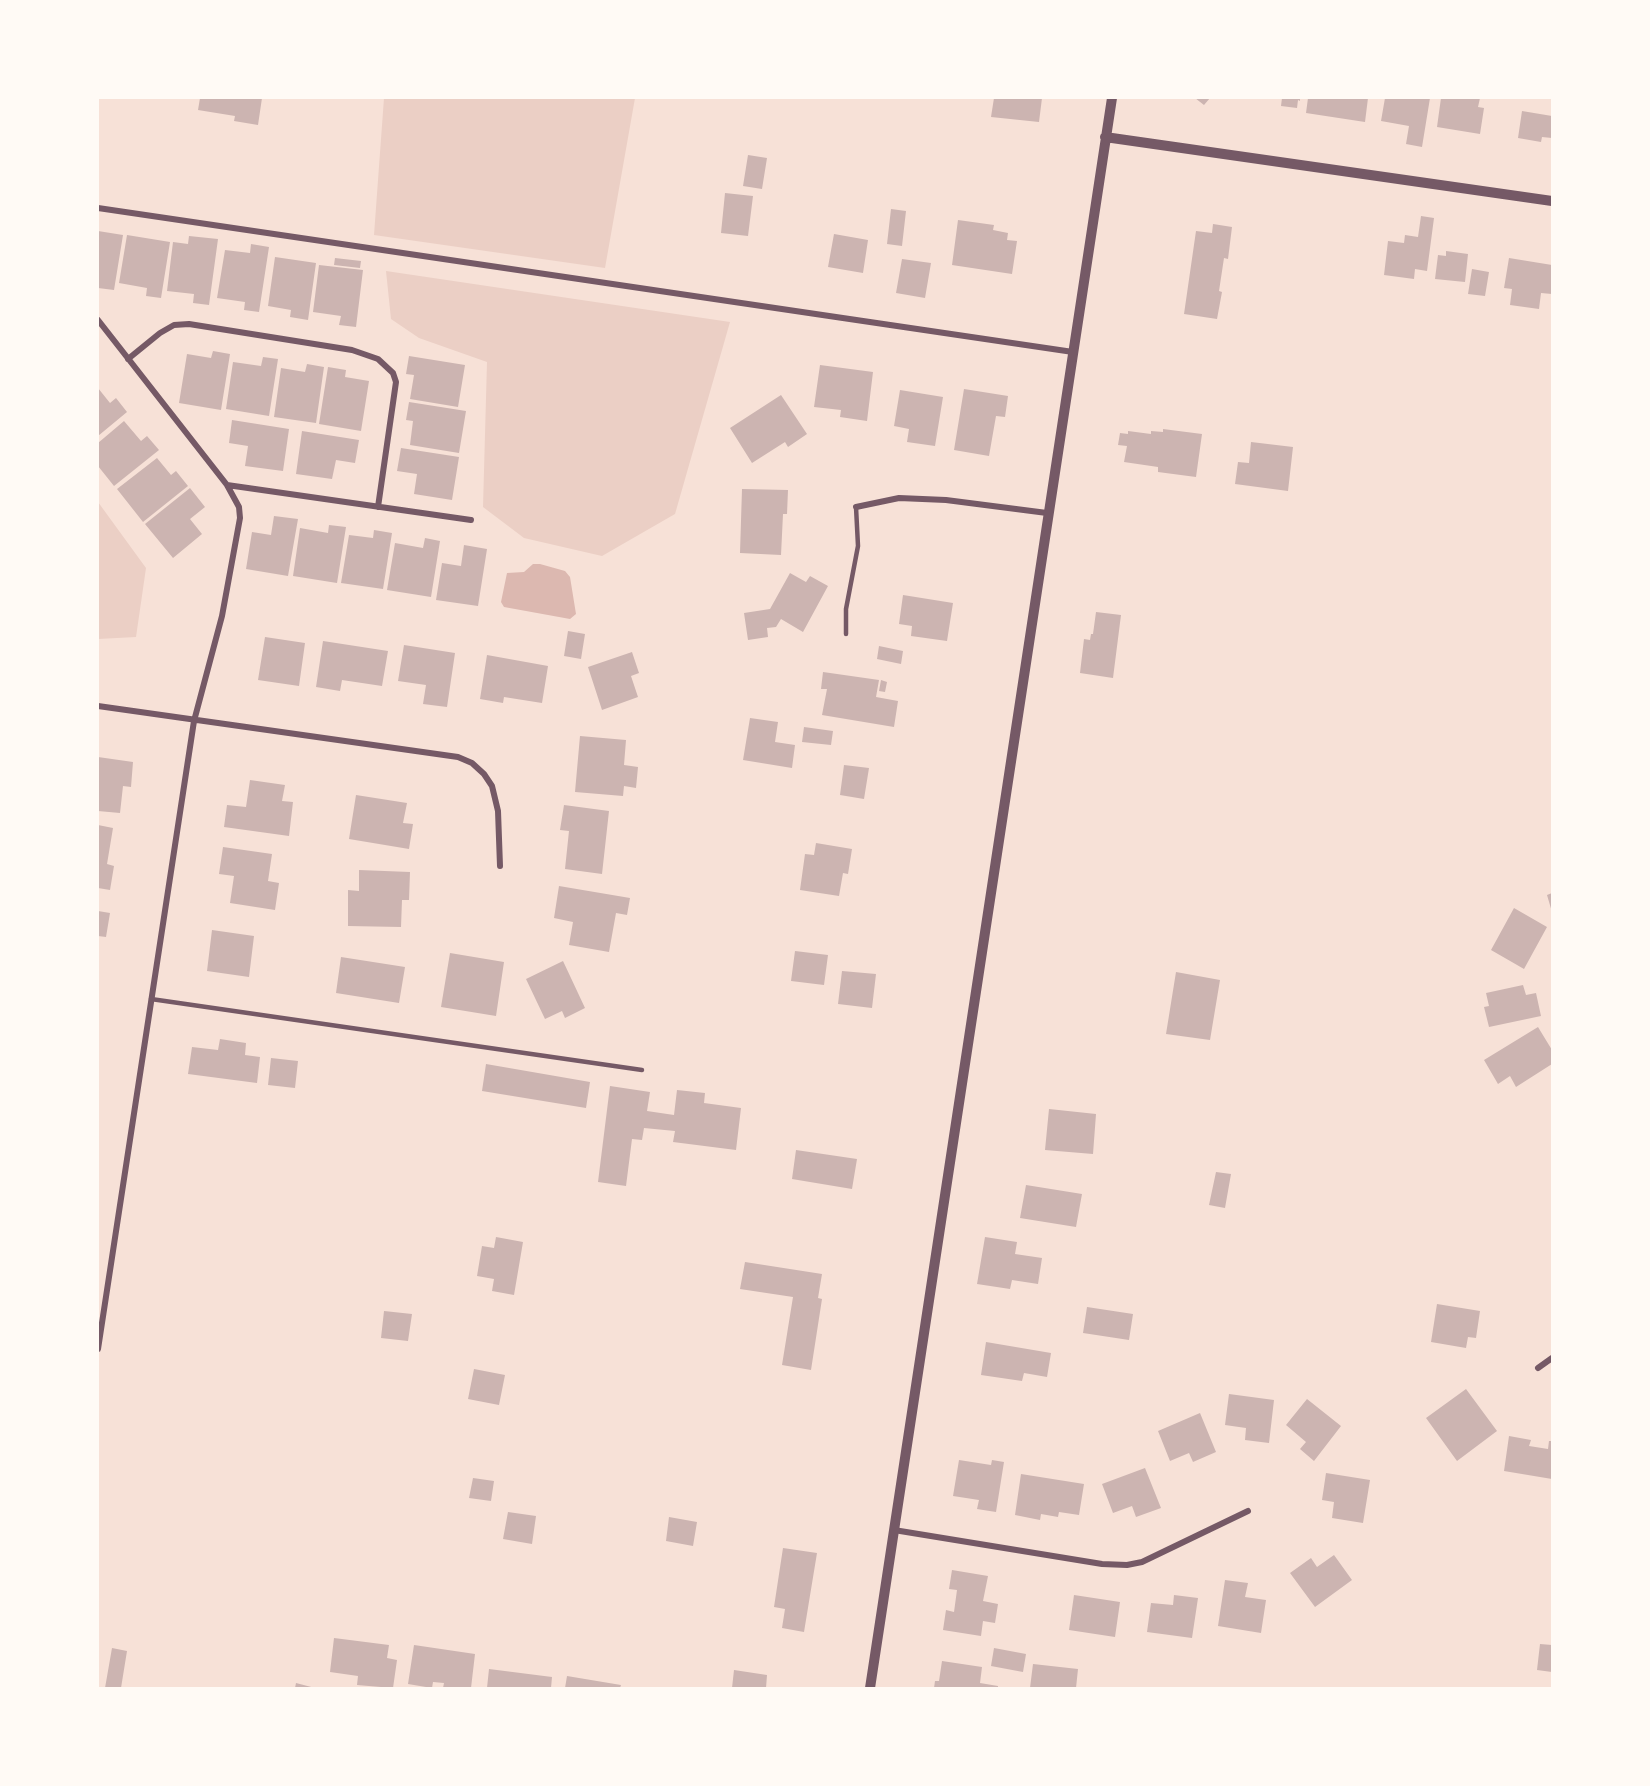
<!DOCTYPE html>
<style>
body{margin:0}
#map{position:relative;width:1650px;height:1786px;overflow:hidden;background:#f7e1d7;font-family:Raleway,sans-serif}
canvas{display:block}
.frame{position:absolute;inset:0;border:99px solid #fffaf5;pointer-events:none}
</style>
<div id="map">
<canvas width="1650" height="1786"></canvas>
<div class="frame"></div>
</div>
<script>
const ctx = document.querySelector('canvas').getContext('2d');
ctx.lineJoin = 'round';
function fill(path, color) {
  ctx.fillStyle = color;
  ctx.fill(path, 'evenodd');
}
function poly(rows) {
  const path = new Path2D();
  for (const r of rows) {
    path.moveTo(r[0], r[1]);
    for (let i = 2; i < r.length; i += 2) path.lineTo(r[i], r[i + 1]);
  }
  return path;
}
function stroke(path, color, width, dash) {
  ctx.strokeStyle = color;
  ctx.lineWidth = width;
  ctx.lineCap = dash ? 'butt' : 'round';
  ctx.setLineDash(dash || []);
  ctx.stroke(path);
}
fill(poly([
 [384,98,635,98,605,268,374,235],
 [386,271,730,322,675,514,602,556,524,538,483,507,487,362,419,338,391,319],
 [98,502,146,568,136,637,98,639]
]), '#ebcfc5');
fill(poly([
 [533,564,540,564,565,571,570,577,576,614,570,619,504,607,501,602,507,573,524,572]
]), '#dcb8b0');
fill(poly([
 [200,98,262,98,258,125,234,121,235,116,198,110],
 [994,98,1042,98,1039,122,991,117],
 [1195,98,1210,98,1204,105],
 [1282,98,1300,98,1300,101,1298,100,1297,108,1281,106],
 [1308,98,1368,98,1365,122,1306,113],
 [1385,98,1430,98,1422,147,1406,144,1409,126,1381,121],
 [1441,98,1480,98,1478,107,1484,108,1480,134,1437,127],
 [1522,111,1552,116,1552,138,1542,137,1541,142,1518,138],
 [748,155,767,158,762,189,743,186],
 [725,193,753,196,748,236,721,233],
 [891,209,906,211,902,246,887,244],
 [1421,216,1434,218,1427,271,1415,269,1414,279,1384,275,1388,241,1404,243,1405,235,1418,237],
 [958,220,994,225,993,230,1008,233,1007,240,1017,241,1012,274,952,265],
 [1213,224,1232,227,1228,259,1224,258,1219,291,1222,292,1217,319,1184,314,1196,231,1212,233],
 [98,231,123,235,114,290,98,288],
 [834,234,868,240,863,273,828,267],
 [127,235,170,242,161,298,146,296,147,288,119,283],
 [189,236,218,239,209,305,193,303,194,294,167,291,173,242,188,244],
 [251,244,269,247,259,312,244,310,245,302,217,298,225,250,250,253],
 [1446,251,1468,254,1465,282,1435,279,1438,255,1446,256],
 [275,257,316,263,308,320,290,317,291,310,268,306],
 [335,258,361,261,360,268,334,265],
 [1509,258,1552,265,1552,294,1541,293,1539,309,1510,305,1512,289,1504,288],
 [902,259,931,263,925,298,896,293],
 [319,265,363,270,356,327,339,325,341,316,313,312],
 [1472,269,1489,272,1485,296,1468,294],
 [213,351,230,354,221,410,179,403,187,354,211,358],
 [409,356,465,365,458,407,410,399,414,375,406,374],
 [263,357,278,359,269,416,226,409,233,362,261,366],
 [307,364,324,367,316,423,274,417,281,368,305,372],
 [820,365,873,372,867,421,840,417,841,410,814,407],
 [328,367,346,370,345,377,369,381,361,431,319,424],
 [98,388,110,403,116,398,127,412,98,436],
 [964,389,1008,396,1005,417,996,416,989,456,954,450],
 [900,390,943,397,935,446,907,442,909,429,894,426],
 [781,395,807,434,788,447,785,442,752,463,730,428],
 [409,402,466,411,459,453,410,445,413,421,406,420],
 [232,420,289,429,283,471,245,466,248,446,229,443],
 [124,421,141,441,147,436,159,450,114,486,98,466,98,443],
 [1163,429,1202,434,1196,477,1158,472,1158,467,1124,462,1127,446,1118,445,1120,433,1128,434,1128,431,1151,434,1151,431,1163,432],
 [302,431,359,440,355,463,336,460,332,479,296,474],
 [1251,442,1293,447,1288,491,1235,484,1238,462,1249,463],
 [401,448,459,457,452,500,414,494,417,474,397,471],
 [157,458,171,475,176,471,188,486,143,522,117,489],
 [190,488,205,507,190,519,202,534,173,558,145,524],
 [742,489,788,490,787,514,783,514,781,555,740,553],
 [274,516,298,519,288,576,246,569,252,532,271,535],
 [329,525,346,527,337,583,293,576,300,528,328,533],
 [374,530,392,533,383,589,341,583,349,535,373,538],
 [425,538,440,541,431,597,387,590,395,543,423,548],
 [464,545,487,549,478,606,436,600,442,563,461,566],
 [790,573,806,582,810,576,828,586,803,632,781,619,776,627,767,628,768,637,748,640,744,613,770,609],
 [903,595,953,603,947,641,911,636,912,626,899,624],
 [1096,612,1121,615,1113,678,1080,673,1084,639,1090,640,1091,634,1093,634],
 [568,631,585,634,581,659,564,656],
 [265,637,305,643,299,686,258,680],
 [323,641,388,651,382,686,342,680,340,691,316,687],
 [404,645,455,653,447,707,423,704,426,685,398,681],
 [879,646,903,651,901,664,877,659],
 [632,652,639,673,631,676,638,697,602,710,588,667],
 [487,655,548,666,542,703,504,697,503,703,480,699],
 [823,672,879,680,876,697,898,701,894,727,822,715,827,689,821,689],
 [881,680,887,682,885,692,879,691],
 [750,718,778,722,775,742,795,745,792,768,743,760],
 [804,727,833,731,831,745,802,742],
 [580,736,626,740,624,765,638,767,636,788,624,786,623,796,575,792],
 [98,757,133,762,131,787,123,786,120,813,98,811],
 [844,765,869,768,864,799,840,795],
 [250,780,285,785,282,801,293,802,289,836,224,827,227,805,246,807],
 [356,795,407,803,403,823,413,824,409,849,349,839],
 [564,805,609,811,602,874,565,869,569,831,560,830],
 [98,825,113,828,107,864,114,866,110,890,98,888],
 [816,843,852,849,848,874,843,873,839,896,800,890,805,854,814,855],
 [223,847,272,854,268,881,279,883,275,910,230,903,234,876,219,874],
 [359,870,410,872,409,900,402,900,401,927,348,926,348,890,359,891],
 [559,886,630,898,627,915,616,913,609,952,569,945,573,922,554,918],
 [1552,893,1552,912,1547,895],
 [1514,908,1547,927,1524,969,1491,950],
 [98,911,110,913,106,937,98,936],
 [212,930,254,936,249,977,207,971],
 [795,951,828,955,824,985,791,981],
 [450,953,504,962,496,1016,441,1007],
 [341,957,405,967,399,1003,336,993],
 [563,961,585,1008,565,1018,562,1011,545,1019,526,979],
 [842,971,876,974,872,1008,838,1004],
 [1176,972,1220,980,1210,1040,1166,1034],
 [1523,985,1526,995,1536,993,1541,1016,1489,1027,1484,1007,1489,1006,1486,993],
 [1538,1027,1552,1050,1552,1064,1516,1087,1510,1076,1498,1084,1484,1060],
 [220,1039,246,1043,245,1055,260,1057,257,1083,188,1074,192,1047,218,1050],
 [271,1058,298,1061,295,1088,268,1085],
 [486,1064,590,1082,586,1108,482,1091],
 [610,1086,650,1092,647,1111,674,1115,677,1090,705,1093,704,1103,741,1108,736,1150,673,1142,675,1131,644,1128,642,1140,632,1139,626,1186,598,1182],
 [1049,1109,1096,1114,1093,1154,1045,1150],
 [796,1150,857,1159,852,1189,792,1179],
 [1216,1172,1231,1174,1225,1208,1209,1205],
 [1026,1185,1082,1194,1076,1227,1020,1218],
 [496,1237,523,1242,514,1295,492,1291,494,1279,477,1276,482,1246,494,1248],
 [985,1237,1017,1242,1015,1254,1042,1258,1038,1284,1012,1280,1010,1289,977,1284],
 [745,1262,822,1274,818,1298,822,1299,811,1370,782,1365,793,1297,740,1289],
 [1437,1304,1480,1311,1476,1338,1468,1337,1466,1348,1431,1342],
 [1087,1307,1133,1314,1129,1340,1083,1333],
 [384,1311,412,1314,408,1341,381,1338],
 [986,1342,1051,1353,1047,1377,1024,1373,1022,1381,981,1375],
 [474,1369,505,1375,499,1405,468,1399],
 [1466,1389,1497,1431,1457,1461,1426,1418],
 [1229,1394,1274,1400,1269,1443,1245,1440,1246,1428,1225,1425],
 [1307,1399,1341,1426,1314,1461,1300,1449,1306,1442,1286,1425],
 [1200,1413,1216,1452,1193,1462,1189,1453,1170,1461,1158,1431],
 [1509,1436,1531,1440,1529,1446,1548,1449,1549,1441,1552,1441,1552,1479,1504,1471],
 [959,1460,991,1465,992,1460,1004,1462,996,1512,977,1509,979,1500,953,1496],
 [1145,1468,1161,1508,1136,1517,1132,1506,1113,1513,1102,1484],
 [1326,1473,1370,1480,1363,1523,1332,1518,1334,1502,1322,1500],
 [1021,1474,1084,1484,1079,1515,1059,1512,1058,1517,1041,1514,1040,1520,1015,1515],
 [473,1478,494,1481,491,1501,469,1498],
 [508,1512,536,1516,532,1544,503,1539],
 [669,1517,697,1522,693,1546,666,1541],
 [783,1548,817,1553,804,1632,782,1628,785,1609,774,1607],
 [1334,1555,1352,1580,1315,1607,1290,1573,1311,1558,1317,1567],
 [952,1570,988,1576,983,1601,998,1604,995,1623,983,1621,981,1636,943,1630,946,1610,954,1612,957,1590,949,1589],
 [1225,1580,1248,1583,1245,1597,1266,1600,1261,1633,1218,1626],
 [1074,1595,1120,1602,1115,1637,1069,1630],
 [1174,1595,1198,1598,1192,1638,1147,1632,1151,1603,1173,1605],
 [334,1638,389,1645,387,1658,397,1660,393,1688,357,1685,358,1676,330,1672],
 [1540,1644,1552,1645,1552,1672,1537,1670],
 [414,1645,475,1654,471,1688,443,1688,444,1683,433,1682,432,1688,408,1684],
 [112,1648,127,1651,121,1688,105,1688],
 [994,1648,1026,1654,1023,1672,991,1666],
 [942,1661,982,1667,980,1683,998,1686,998,1688,934,1688,935,1681,939,1681],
 [1033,1664,1078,1669,1076,1688,1030,1688],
 [489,1669,552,1677,551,1688,487,1688],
 [734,1670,767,1675,766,1688,732,1688],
 [567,1676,621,1685,620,1688,565,1688],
 [296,1683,315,1688,295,1688]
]), '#ccb4b1');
stroke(poly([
 [846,634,846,609,858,546,856,507],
 [151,999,642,1070]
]), '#755966', 4.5);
stroke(poly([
 [98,208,1073,352],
 [98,320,227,485,239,507,240,518,222,616,194,721,98,1349],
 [128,359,160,333,174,325,189,324,352,350,378,359,393,373,396,382,378,507],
 [227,485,471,520],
 [856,507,899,498,946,500,1047,513],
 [98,706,458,757,472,763,484,774,492,786,498,811,500,866],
 [1538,1368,1552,1358],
 [894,1530,1102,1564,1127,1565,1142,1562,1248,1511]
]), '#755966', 6);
stroke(poly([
 [1105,137,1552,201],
 [870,1688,1112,98]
]), '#755966', 10);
</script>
